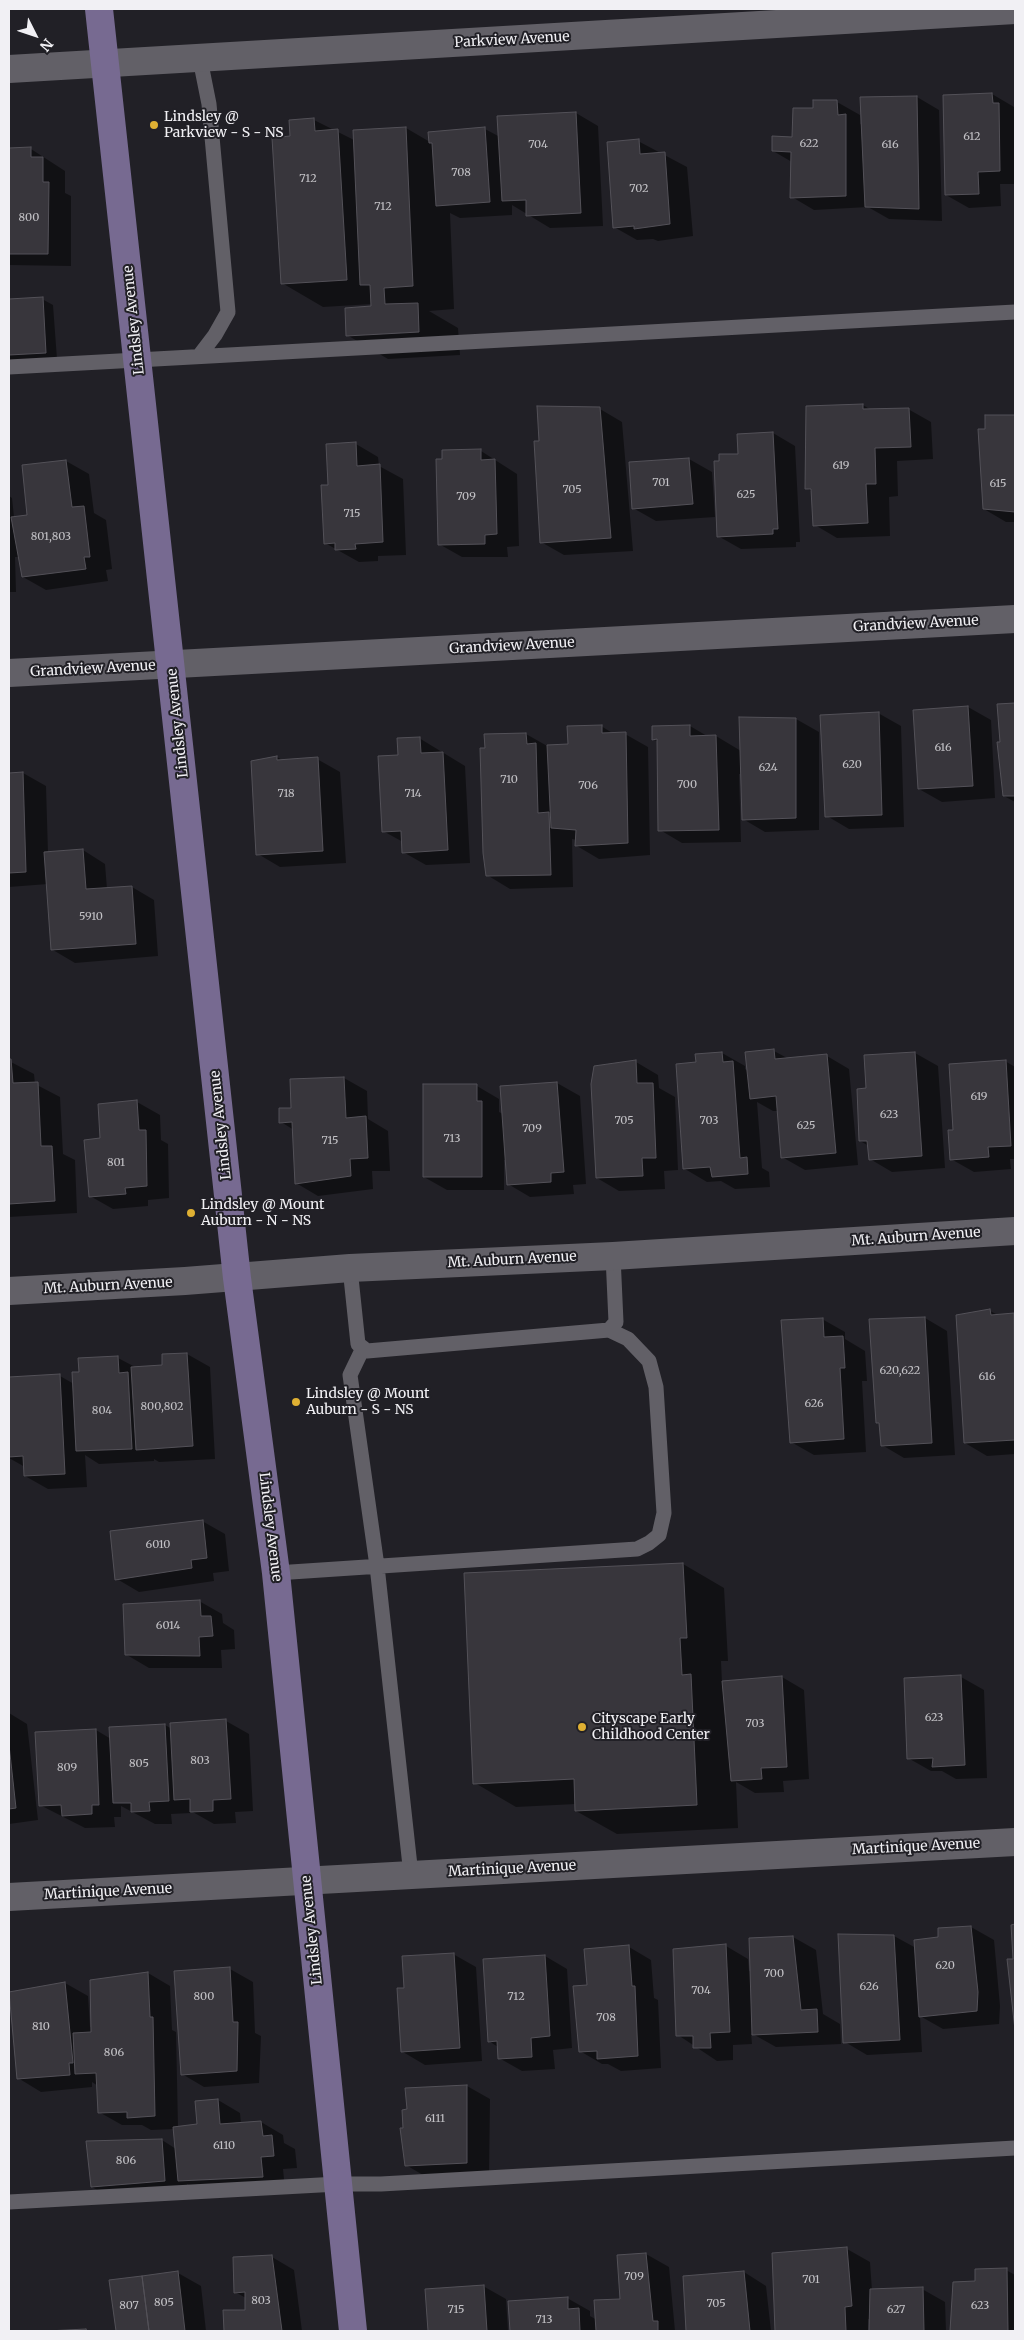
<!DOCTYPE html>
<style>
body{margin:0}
#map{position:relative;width:1024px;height:2340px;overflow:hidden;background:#212026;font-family:Merriweather,serif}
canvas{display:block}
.frame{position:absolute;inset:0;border:10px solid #f1f0f4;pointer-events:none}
.north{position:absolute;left:10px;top:10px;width:50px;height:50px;-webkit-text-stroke:4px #212026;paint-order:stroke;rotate:131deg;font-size:14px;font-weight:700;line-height:20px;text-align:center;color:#f1f0f4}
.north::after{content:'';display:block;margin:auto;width:18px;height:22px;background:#f1f0f4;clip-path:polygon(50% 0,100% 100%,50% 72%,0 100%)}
</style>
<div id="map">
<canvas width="1024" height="2340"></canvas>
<div class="frame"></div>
<div class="north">N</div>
</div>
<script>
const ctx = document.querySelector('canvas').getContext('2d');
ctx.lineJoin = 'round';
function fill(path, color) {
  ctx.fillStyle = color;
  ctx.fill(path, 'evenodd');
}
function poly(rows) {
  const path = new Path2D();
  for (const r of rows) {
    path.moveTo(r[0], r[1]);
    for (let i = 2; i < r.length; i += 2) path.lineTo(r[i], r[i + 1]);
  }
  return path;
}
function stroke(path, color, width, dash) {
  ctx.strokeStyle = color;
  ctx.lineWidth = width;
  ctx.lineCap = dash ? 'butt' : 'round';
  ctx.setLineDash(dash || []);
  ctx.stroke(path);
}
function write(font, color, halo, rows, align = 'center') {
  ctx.font = font + ' Merriweather,serif';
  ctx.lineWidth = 4;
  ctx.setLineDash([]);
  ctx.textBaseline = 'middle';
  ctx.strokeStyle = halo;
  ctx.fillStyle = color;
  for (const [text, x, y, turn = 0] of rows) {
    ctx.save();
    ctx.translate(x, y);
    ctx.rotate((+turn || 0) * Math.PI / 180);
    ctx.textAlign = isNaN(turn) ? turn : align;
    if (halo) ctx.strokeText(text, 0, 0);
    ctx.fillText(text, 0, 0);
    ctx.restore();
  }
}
fill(poly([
 [992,94,1014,107,1015,184,1000,184,1001,206,969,208,946,195],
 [917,97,939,110,942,221,889,219,868,207,814,210,792,197,792,162,773,151,794,138,815,109,837,102,860,115,860,124,863,125],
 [576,113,598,126,603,226,550,228,512,205,512,215,460,218,450,213,454,309,429,311,458,328,460,355,388,359,347,335,373,308,372,304,323,307,282,283,291,138,314,120,354,140,406,128,430,142,485,129,500,137],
 [638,141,687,167,693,236,658,241,653,239,637,240,614,227],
 [10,149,31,149,65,171,65,193,71,196,71,266,9,265],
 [42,299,53,305,57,359,9,362,9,301],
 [863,405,871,410,908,409,931,422,933,459,897,461,898,496,889,497,890,536,837,538,815,525,813,492,806,488],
 [600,409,622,422,633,551,564,555,541,542,541,443],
 [986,416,1015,416,1015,522,1006,522,984,509],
 [773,433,795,446,800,542,796,542,796,547,741,549,718,536,740,455],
 [356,444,378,457,379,466,403,479,406,555,378,556,378,561,359,562,325,543,329,486],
 [481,451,517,474,519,546,507,547,508,557,462,557,439,544],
 [689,459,712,472,715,517,656,521,633,508],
 [66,461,89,474,94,513,106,520,112,569,106,570,108,581,46,590,23,577,20,557,15,557,16,592,9,592,9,496,12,498,14,517,28,516,23,466],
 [1015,704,1015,802,1004,796,999,706],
 [968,707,991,720,995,798,942,802,919,789],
 [878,713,901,726,904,827,849,829,827,816],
 [796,719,819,732,819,830,765,832,743,819,741,774,739,774,741,842,682,843,660,830,658,742,653,739,690,726,707,736,716,736,741,751],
 [601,726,614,734,625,734,648,747,650,855,599,859,577,846,577,840,572,839,573,887,510,889,487,875,487,749,526,734,549,747,569,745],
 [419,738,465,766,470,863,426,865,403,852,403,842,383,831,399,756],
 [277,757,284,761,317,759,340,772,346,863,280,867,258,854],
 [23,773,46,786,48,853,83,850,105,864,107,889,132,887,154,900,158,956,75,963,53,950,48,884,9,887,9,774],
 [774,1051,789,1059,827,1056,849,1069,858,1165,805,1170,782,1157,779,1111,773,1111,757,1102,762,1168,769,1172,770,1187,735,1189,721,1181,707,1182,685,1169,698,1064,697,1055,722,1053,745,1066,745,1069,748,1071],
 [915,1053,938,1066,945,1168,892,1172,870,1159,869,1146,860,1141,867,1089],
 [9,1061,34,1074,35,1084,60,1097,63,1154,75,1160,77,1213,9,1217],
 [1005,1061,1015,1067,1015,1159,1010,1159,1011,1169,974,1172,951,1159],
 [636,1062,658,1075,659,1088,675,1097,678,1170,664,1171,665,1189,619,1191,597,1178],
 [344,1078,367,1091,368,1119,388,1131,390,1171,372,1171,373,1189,318,1196,296,1183,294,1130,281,1122,292,1109],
 [557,1083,580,1096,586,1184,573,1185,574,1194,530,1197,508,1184,506,1160,504,1160,504,1190,447,1190,424,1177,477,1086,499,1099,499,1112,503,1114,501,1087],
 [137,1102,160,1115,161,1140,168,1144,169,1198,148,1200,148,1206,113,1209,90,1196,101,1140],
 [990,1311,998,1315,1015,1316,1015,1454,987,1456,965,1443],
 [925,1318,947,1331,955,1455,904,1458,882,1445,881,1425,877,1423],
 [822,1319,845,1332,845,1339,865,1351,867,1381,862,1381,866,1452,814,1455,791,1442],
 [187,1354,210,1367,215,1459,159,1462,154,1459,154,1461,99,1464,85,1455,87,1487,48,1489,25,1476,25,1467,9,1458,9,1378,60,1376,74,1384,80,1373,79,1359,118,1358,137,1368,163,1366],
 [202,1521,225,1534,229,1571,213,1573,214,1581,139,1592,117,1579],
 [683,1564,724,1588,728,1661,721,1661,722,1683,782,1677,804,1690,809,1779,783,1781,784,1792,755,1793,736,1782,738,1828,617,1834,576,1811,576,1804,516,1807,475,1783],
 [199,1601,222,1614,223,1623,234,1630,235,1649,221,1650,222,1668,149,1668,127,1655],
 [961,1677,984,1690,987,1778,956,1779,942,1771,931,1771,908,1758,905,1679],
 [9,1713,27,1724,38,1820,9,1824],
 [226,1721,249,1734,253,1811,235,1812,236,1823,214,1824,191,1811,191,1813,171,1814,172,1824,155,1824,121,1806,121,1817,114,1817,115,1827,85,1828,40,1805,96,1730,111,1739,165,1725,172,1729],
 [1012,1926,1015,1926,1015,2019,1008,1960,1014,1960],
 [971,1927,994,1940,1000,2006,999,2024,943,2029,920,2016,922,2052,867,2055,845,2042,894,1936,916,1948],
 [793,1937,816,1950,823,2014,840,2024,841,2044,776,2047,751,2033,752,2044,733,2045,733,2060,717,2061,678,2035,726,1946,748,1959,749,1971,751,1971],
 [629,1947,651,1960,654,1998,658,2000,661,2068,621,2071,608,2064,602,2064,580,2051,588,1986],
 [453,1954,476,1967,482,2061,425,2065,403,2052,405,1989],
 [545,1956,567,1969,572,2048,553,2050,555,2069,522,2071,499,2058,498,2047,489,2041],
 [230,1969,253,1982,255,2033,261,2036,259,2083,204,2087,182,2074],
 [148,1973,170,1986,172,2030,176,2032,178,2127,198,2125,218,2100,240,2113,241,2124,261,2122,283,2135,284,2143,295,2149,297,2168,283,2169,285,2189,202,2193,187,2184,187,2193,114,2200,92,2187,162,2140,176,2149,174,2129,151,2130,142,2125,122,2125,99,2112,98,2086,92,2082,92,2087,41,2092,18,2078,11,1993,65,1983,88,1996,90,2027,93,2027],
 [467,2086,490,2099,489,2175,428,2178,406,2165,404,2129,408,2111,407,2089],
 [847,2249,870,2262,872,2291,922,2289,945,2302,946,2331,870,2331,870,2319,868,2319,868,2331,776,2331,773,2254],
 [646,2254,669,2267,675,2331,511,2331,509,2302,567,2298,590,2311,590,2316,597,2320,621,2300],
 [272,2257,294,2270,302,2331,225,2331,224,2312,246,2311,246,2298,235,2292],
 [1006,2270,1015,2275,1015,2331,951,2331,954,2283,977,2282],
 [744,2272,766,2286,771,2331,688,2331,684,2277],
 [178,2273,201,2286,206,2331,117,2331,111,2281],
 [483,2286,506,2299,508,2331,430,2331,427,2290]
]), '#0007');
const building = poly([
 [992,93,993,103,999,103,1000,171,978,172,979,194,945,195,943,95,992,93],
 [917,96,919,209,865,207,860,97,917,96],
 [813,100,837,100,838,115,846,114,846,196,790,198,791,152,772,151,772,136,792,137,793,108,813,108,813,100],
 [576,112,581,213,526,216,526,200,502,201,497,116,576,112],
 [314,118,315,131,338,129,347,280,281,284,272,138,290,136,289,120,314,118],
 [406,127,413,286,384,288,385,304,418,303,419,332,346,336,345,308,371,306,370,285,360,285,353,130,406,127],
 [485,127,490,202,436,206,432,143,429,143,428,132,485,127],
 [639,139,640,154,665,152,670,224,634,229,634,226,613,228,607,142,639,139],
 [31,147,31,157,43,157,43,182,49,182,48,254,9,254,9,148,31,147],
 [43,297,46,353,9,355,9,299,43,297],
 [863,404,863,409,909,408,911,447,875,448,876,484,866,484,868,523,813,526,811,489,805,489,806,406,863,404],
 [537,406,600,407,611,538,540,543,534,441,539,441,537,406],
 [985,415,1015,415,1015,512,983,509,978,429,985,429,985,415],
 [773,432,778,529,773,529,773,534,717,537,714,461,719,461,719,454,738,454,737,434,773,432],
 [356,442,357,466,380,464,383,542,355,544,356,549,335,550,335,543,324,544,321,485,328,485,326,444,356,442],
 [481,449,481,460,495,459,497,534,485,535,485,544,438,545,436,459,442,459,442,450,481,449],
 [689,458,693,504,632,509,629,462,689,458],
 [66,460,72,507,84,506,90,557,84,557,86,569,22,577,11,517,27,515,22,465,66,460],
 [1015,703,1015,796,1003,796,997,742,1000,742,997,704,1015,703],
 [968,706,973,786,918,789,913,710,968,706],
 [879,712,882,815,825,817,820,715,879,712],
 [739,717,796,718,796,818,742,820,739,717],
 [602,725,602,733,626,732,628,843,575,846,576,830,551,828,547,745,568,744,567,726,602,725],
 [690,725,690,736,716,735,719,830,658,831,657,739,652,740,652,726,690,725],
 [526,733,527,744,536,743,538,813,549,812,551,875,486,876,483,853,480,748,485,748,484,734,526,733],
 [420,737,421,753,443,752,448,850,402,853,401,831,382,832,378,756,398,755,397,738,420,737],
 [277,756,277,760,318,757,323,851,256,855,251,761,277,756],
 [23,772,26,872,9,873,9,773,23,772],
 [83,849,86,889,132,886,136,944,51,950,44,852,83,849],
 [774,1049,775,1059,827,1054,836,1153,781,1158,776,1096,750,1099,745,1052,774,1049],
 [722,1052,723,1062,733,1061,740,1158,747,1157,748,1174,712,1177,710,1167,683,1169,676,1064,696,1062,695,1054,722,1052],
 [915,1052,922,1156,869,1160,867,1141,859,1141,857,1089,866,1088,864,1055,915,1052],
 [9,1059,11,1059,13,1083,38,1082,41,1146,52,1146,55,1201,9,1204,9,1059],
 [636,1060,637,1083,653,1083,656,1158,642,1158,643,1176,596,1178,591,1084,594,1066,636,1060],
 [1006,1060,1011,1146,988,1147,989,1157,950,1160,948,1130,953,1130,949,1064,1006,1060],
 [344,1077,346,1118,366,1116,368,1158,350,1159,351,1176,295,1184,292,1122,279,1123,279,1108,291,1108,290,1079,344,1077],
 [557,1082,564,1172,551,1173,551,1182,507,1185,500,1086,557,1082],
 [423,1084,477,1084,477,1101,482,1101,482,1177,423,1177,423,1084],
 [137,1100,139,1130,146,1130,147,1186,125,1188,126,1194,89,1197,84,1140,100,1138,98,1104,137,1100],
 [990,1309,991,1315,1014,1313,1015,1440,964,1443,956,1315,990,1309],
 [925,1317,932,1443,881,1446,879,1423,876,1423,869,1319,925,1317],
 [823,1318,824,1337,843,1336,845,1368,840,1368,844,1439,790,1443,781,1320,823,1318],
 [187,1353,193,1446,136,1450,131,1367,162,1365,162,1354,187,1353],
 [118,1356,119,1373,128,1372,132,1449,76,1451,72,1372,79,1372,78,1358,118,1356],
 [60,1374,65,1474,24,1476,23,1456,9,1457,9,1377,60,1374],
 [203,1520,207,1558,191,1560,192,1568,115,1580,110,1531,203,1520],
 [683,1563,687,1638,680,1638,682,1675,691,1674,697,1805,575,1811,574,1779,473,1784,464,1573,683,1563],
 [200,1600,201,1616,211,1616,213,1636,199,1637,200,1656,125,1655,123,1604,200,1600],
 [961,1675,965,1765,932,1767,933,1758,907,1759,904,1678,961,1675],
 [782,1676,787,1767,761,1768,762,1779,731,1781,722,1681,782,1676],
 [226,1719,231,1799,213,1800,213,1811,190,1812,190,1799,174,1800,170,1723,226,1719],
 [165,1724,169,1801,149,1802,150,1811,131,1812,131,1803,113,1803,109,1727,165,1724],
 [96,1729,99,1805,92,1805,92,1814,62,1816,61,1805,39,1806,35,1732,96,1729],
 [9,1745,16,1808,9,1809,9,1745],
 [1015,1924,1015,2030,1007,1959,1013,1959,1011,1925,1015,1924],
 [971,1926,978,1992,977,2011,919,2017,914,1940,938,1937,938,1928,971,1926],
 [838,1934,894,1935,900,2040,843,2043,838,1934],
 [793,1936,801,2010,817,2009,818,2032,752,2035,749,1938,793,1936],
 [726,1944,730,2032,710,2033,711,2048,693,2048,693,2036,676,2036,673,1949,726,1944],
 [629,1945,632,1986,635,1986,638,2056,597,2059,597,2051,579,2052,573,1986,587,1985,584,1949,629,1945],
 [454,1953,460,2048,401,2052,397,1988,404,1988,402,1956,454,1953],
 [545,1955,550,2036,531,2038,532,2057,498,2059,497,2041,488,2042,483,1959,545,1955],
 [230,1967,233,2022,238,2022,237,2071,181,2075,174,1971,230,1967],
 [148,1972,150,2017,153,2017,155,2116,127,2118,127,2112,98,2113,96,2073,75,2074,73,2033,91,2032,90,1980,148,1972],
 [65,1982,73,2063,69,2063,70,2075,17,2079,9,1992,65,1982],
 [467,2085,467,2163,405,2166,400,2128,403,2128,402,2110,407,2109,405,2088,467,2085],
 [218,2099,220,2124,261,2121,263,2136,272,2135,274,2156,261,2157,263,2177,178,2181,173,2127,197,2124,195,2101,218,2099],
 [162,2139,165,2181,91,2187,86,2141,162,2139],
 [847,2247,852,2306,845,2307,846,2331,775,2331,772,2253,847,2247],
 [646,2253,653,2321,658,2321,658,2331,596,2331,594,2300,620,2299,617,2255,646,2253],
 [272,2255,282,2331,224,2331,223,2310,245,2310,245,2292,234,2293,233,2257,272,2255],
 [1007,2268,1008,2331,950,2331,953,2282,975,2281,975,2269,1007,2268],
 [178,2271,185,2331,149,2331,142,2276,178,2271],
 [744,2271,750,2331,686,2331,683,2276,744,2271],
 [142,2276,149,2331,116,2331,109,2280,142,2276],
 [484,2285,487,2331,428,2331,425,2289,484,2285],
 [923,2287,924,2331,869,2331,870,2289,923,2287],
 [568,2297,568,2309,579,2308,580,2331,510,2331,508,2301,568,2297],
 [86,2329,87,2331,47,2331,86,2329]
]);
fill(building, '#38363c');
stroke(building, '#535158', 1);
stroke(poly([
 [199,356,215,335,228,312,209,104,200,59],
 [9,367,1015,312],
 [350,1268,358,1344,367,1351,609,1330,616,1322,613,1256],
 [363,1348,350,1375,377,1566,411,1875],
 [276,1573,637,1549,649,1543,659,1535,664,1513,656,1387,649,1361,628,1339,609,1330],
 [9,2202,338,2184,381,2184,1015,2148]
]), '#626067', 15);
stroke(poly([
 [9,69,1015,10],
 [9,673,1015,619],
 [9,1291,185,1281,350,1268,613,1256,1015,1231],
 [9,1897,1015,1842]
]), '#626067', 28);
stroke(poly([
 [99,9,237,1278,276,1573,353,2331]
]), '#776a91', 28);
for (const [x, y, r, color] of [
 [154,125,5,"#dfb033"],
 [191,1213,5,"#dfb033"],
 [296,1402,5,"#dfb033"],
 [582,1727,5,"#dfb033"]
]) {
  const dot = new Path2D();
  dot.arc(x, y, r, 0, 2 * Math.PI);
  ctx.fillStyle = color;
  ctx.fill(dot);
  stroke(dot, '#212026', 2);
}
write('11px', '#c3c2c6', null, [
 ["612",972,137],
 ["622",809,144],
 ["704",538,145],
 ["616",890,145],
 ["708",461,173],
 ["712",308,179],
 ["702",639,189],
 ["712",383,207],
 ["800",29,218],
 ["619",841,466],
 ["701",661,483],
 ["615",998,484],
 ["705",572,490],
 ["625",746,495],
 ["709",466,497],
 ["715",352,514],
 ["801,803",51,537],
 ["616",943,748],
 ["620",852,765],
 ["624",768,768],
 ["710",509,780],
 ["700",687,785],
 ["706",588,786],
 ["718",286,794],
 ["714",413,794],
 ["5910",91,917],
 ["619",979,1097],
 ["623",889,1115],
 ["705",624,1121],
 ["703",709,1121],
 ["625",806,1126],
 ["709",532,1129],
 ["713",452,1139],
 ["715",330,1141],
 ["801",116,1163],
 ["620,622",900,1371],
 ["616",987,1377],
 ["626",814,1404],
 ["800,802",162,1407],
 ["804",102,1411],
 ["6010",158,1545],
 ["6014",168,1626],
 ["623",934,1718],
 ["703",755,1724],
 ["803",200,1761],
 ["805",139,1764],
 ["809",67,1768],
 ["620",945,1966],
 ["700",774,1974],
 ["626",869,1987],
 ["704",701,1991],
 ["800",204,1997],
 ["712",516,1997],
 ["708",606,2018],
 ["810",41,2027],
 ["806",114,2053],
 ["6111",435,2119],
 ["6110",224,2146],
 ["806",126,2161],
 ["709",634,2277],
 ["701",811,2280],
 ["803",261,2301],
 ["805",164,2303],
 ["705",716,2304],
 ["807",129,2306],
 ["623",980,2306],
 ["715",456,2310],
 ["627",896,2310],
 ["713",544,2320]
]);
write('14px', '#f1f0f4', '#212026', [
 ["Parkview Avenue",512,40,-3],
 ["Lindsley Avenue",134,320,-96],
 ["Grandview Avenue",916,624,-3],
 ["Grandview Avenue",512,646,-3],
 ["Grandview Avenue",93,669,-3],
 ["Lindsley Avenue",178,723,-96],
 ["Lindsley Avenue",221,1125,-96],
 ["Mt. Auburn Avenue",916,1237,-4],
 ["Mt. Auburn Avenue",512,1260,-3],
 ["Mt. Auburn Avenue",108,1286,-3],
 ["Lindsley Avenue",270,1527,83],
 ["Martinique Avenue",916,1847,-3],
 ["Martinique Avenue",512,1869,-3],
 ["Martinique Avenue",108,1892,-3],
 ["Lindsley Avenue",312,1930,-96]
]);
write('14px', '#f1f0f4', '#212026', [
 ["Lindsley @",164,117],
 ["Parkview - S - NS",164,133],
 ["Lindsley @ Mount",201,1205],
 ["Auburn - N - NS",201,1221],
 ["Lindsley @ Mount",306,1394],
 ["Auburn - S - NS",306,1410],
 ["Cityscape Early",592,1719],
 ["Childhood Center",592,1735]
], 'left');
</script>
